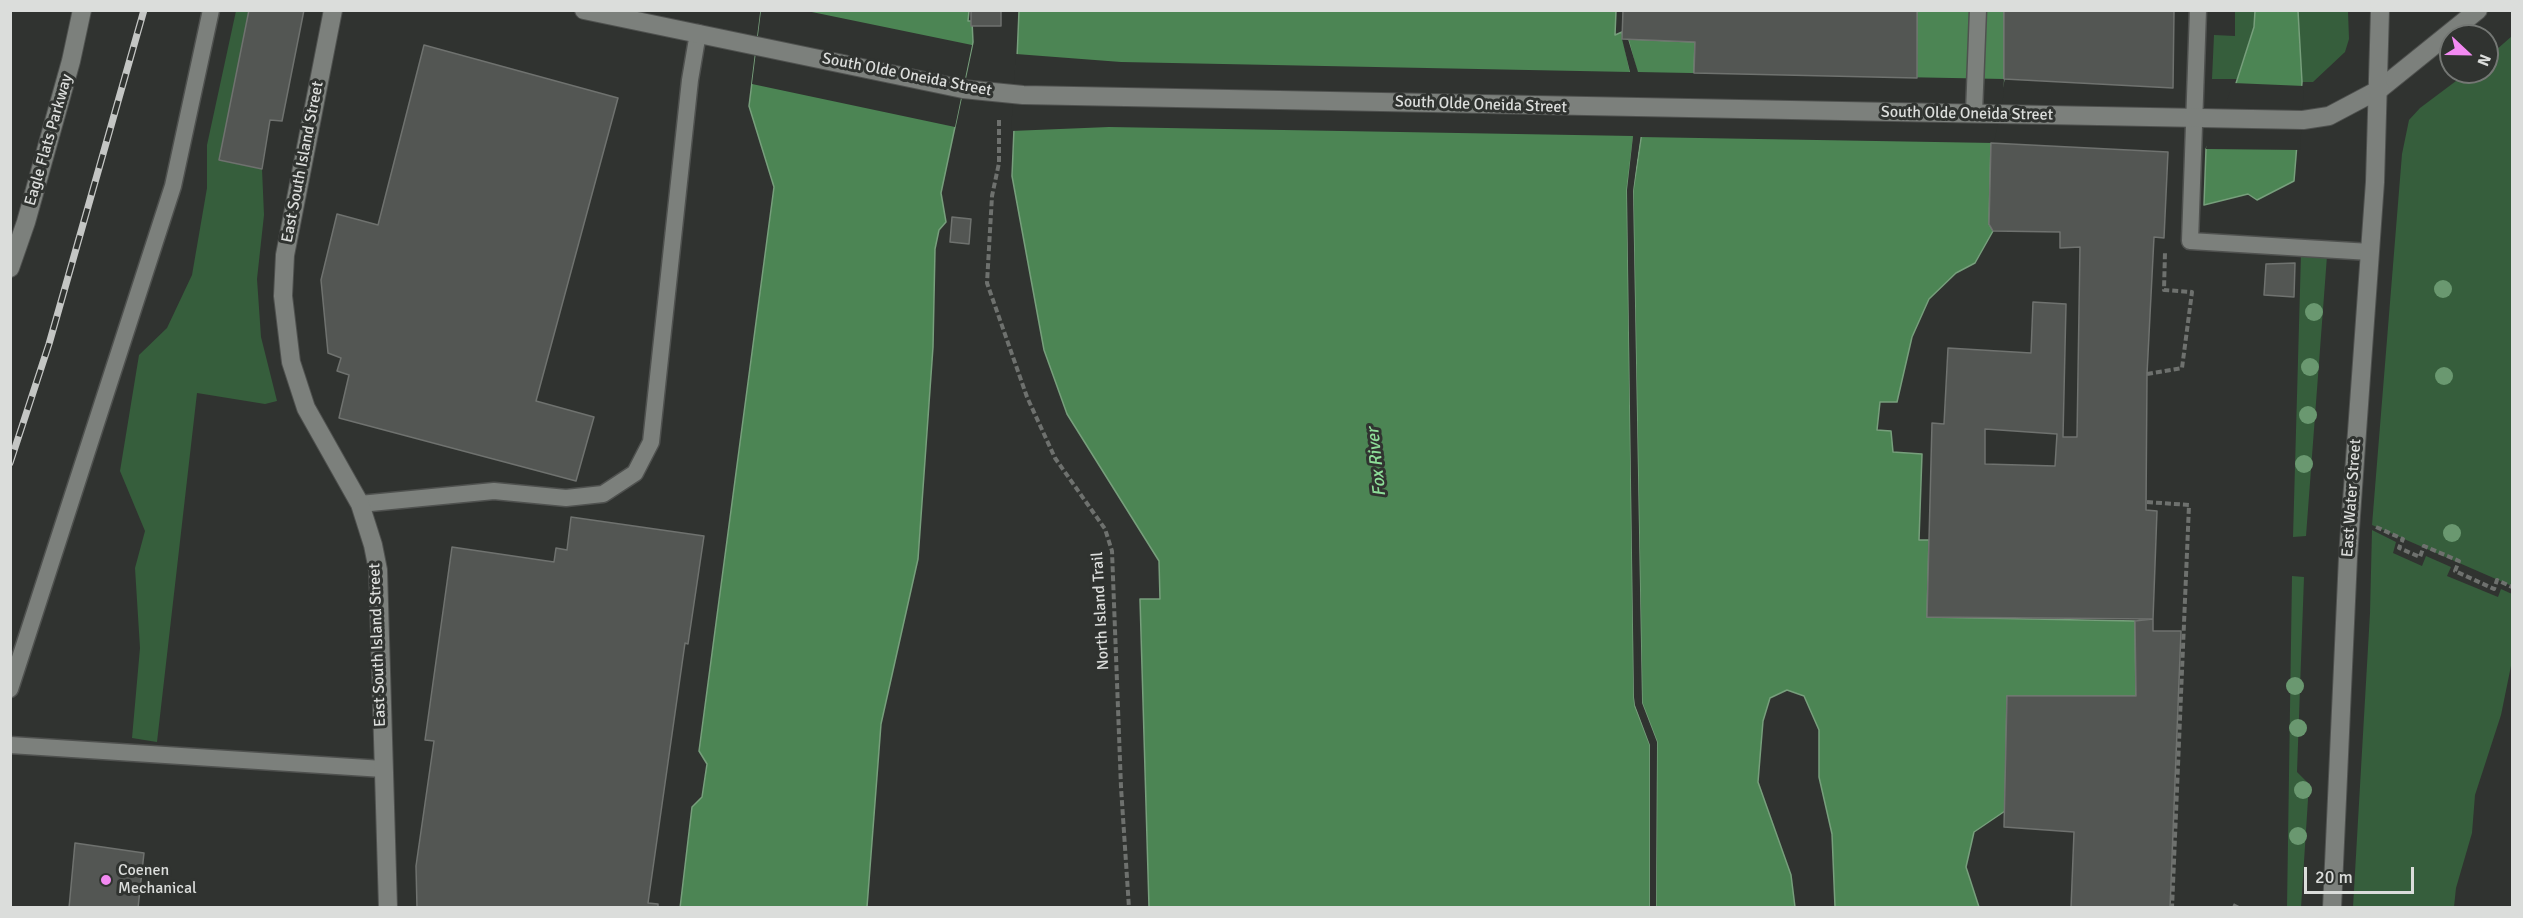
<!DOCTYPE html>
<style>
body{margin:0}
#map{position:relative;width:2523px;height:918px;overflow:hidden;background:#303330;font-family:Signika,sans-serif}
canvas{display:block}
.frame{position:absolute;inset:0;border:12px solid #dbdddb;pointer-events:none}
.north{position:absolute;left:2439px;top:24px;width:60px;height:60px;box-sizing:border-box;background:#303330;border:2px solid #747774;border-radius:50%;rotate:112deg;font-size:16px;font-weight:700;line-height:24px;text-align:center;color:#dbdddb}
.north::after{content:'';display:block;margin:auto;width:21px;height:27px;background:#f38af2;clip-path:polygon(50% 0,100% 100%,50% 72%,0 100%)}
.scale{position:absolute;left:2304px;top:867px;width:110px;height:27px;box-sizing:border-box;border:3px solid #dbdddb;border-top:0;padding-left:8px;font-size:18px;line-height:21px;white-space:nowrap;color:#dbdddb;-webkit-text-stroke:4px #303330;paint-order:stroke}
</style>
<div id="map">
<canvas width="2523" height="918"></canvas>
<div class="frame"></div>
<div class="north">N</div>
<div class="scale">20 m</div>
</div>
<script>
const ctx = document.querySelector('canvas').getContext('2d');
ctx.lineJoin = 'round';
function fill(path, color) {
  ctx.fillStyle = color;
  ctx.fill(path, 'evenodd');
}
function poly(rows) {
  const path = new Path2D();
  for (const r of rows) {
    path.moveTo(r[0], r[1]);
    for (let i = 2; i < r.length; i += 2) path.lineTo(r[i], r[i + 1]);
  }
  return path;
}
function stroke(path, color, width, dash) {
  ctx.strokeStyle = color;
  ctx.lineWidth = width;
  ctx.lineCap = dash ? 'butt' : 'round';
  ctx.setLineDash(dash || []);
  ctx.stroke(path);
}
function write(font, color, halo, rows, align = 'center') {
  ctx.font = font + ' Signika,sans-serif';
  ctx.lineWidth = 6;
  ctx.setLineDash([]);
  ctx.textBaseline = 'middle';
  ctx.strokeStyle = halo;
  ctx.fillStyle = color;
  for (const [text, x, y, turn = 0] of rows) {
    ctx.save();
    ctx.translate(x, y);
    ctx.rotate((+turn || 0) * Math.PI / 180);
    ctx.textAlign = isNaN(turn) ? turn : align;
    if (halo) ctx.strokeText(text, 0, 0);
    ctx.fillText(text, 0, 0);
    ctx.restore();
  }
}
fill(poly([
 [236,11,249,11,219,160,262,169,264,215,257,279,261,337,277,401,265,404,197,393,157,742,132,738,140,648,135,568,145,531,120,471,139,355,167,328,192,275,207,188,207,145],
 [2235,11,2255,11,2254,27,2237,79,2212,79,2214,35,2235,36],
 [2298,11,2348,11,2349,39,2345,52,2313,82,2302,82],
 [2512,36,2512,586,2372,525,2402,154,2409,120,2420,108,2468,72,2487,72,2487,58],
 [2301,254,2327,256,2306,536,2293,537],
 [2372,530,2396,542,2393,553,2422,566,2426,556,2451,567,2447,576,2498,597,2501,589,2512,594,2512,661,2501,715,2475,795,2472,833,2456,888,2454,907,2353,907,2370,613],
 [2292,576,2304,577,2297,772,2309,784,2301,908,2287,907]
]), '#365e3c');
const water = poly([
 [761,11,969,11,968,21,972,21,973,42,941,193,946,222,939,230,935,249,933,347,918,559,881,724,867,907,680,908,692,807,702,797,707,764,699,751,774,187,749,106,761,11],
 [1019,11,1616,11,1615,35,1622,32,1631,75,1636,118,1627,190,1634,697,1635,706,1650,745,1650,907,1149,907,1140,599,1160,599,1159,561,1067,414,1044,350,1012,176,1019,11],
 [1917,11,2004,11,2004,79,1991,143,1989,224,1993,231,1975,263,1956,273,1929,299,1912,337,1897,402,1880,402,1877,430,1891,431,1893,452,1922,454,1919,540,1929,540,1927,617,2135,621,2136,696,2007,696,2005,811,1974,832,1966,867,1979,907,1835,907,1832,834,1819,777,1819,730,1804,696,1787,690,1770,698,1763,721,1758,782,1791,875,1795,907,1656,907,1657,742,1642,703,1633,191,1644,119,1643,97,1628,39,1695,42,1694,73,1916,78,1917,11],
 [2255,11,2298,11,2302,82,2294,181,2257,200,2248,194,2204,205,2206,149,2230,102,2254,27,2255,11]
]);
fill(water, '#4c8554');
stroke(water, '#779f7c', 1.5);
fill(poly([
 [761,11,807,11,972,45,955,127,752,84],
 [1622,39,1628,39,1638,72,2004,79,2003,98,1994,143,1640,137,1633,191,1642,703,1657,742,1656,907,1650,907,1650,745,1635,705,1634,697,1627,190,1633,136,1109,127,1011,131,1016,54,1121,62,1630,72],
 [1630,196,1639,704,1654,742,1654,761,1653,745,1638,705,1637,697],
 [2233,83,2304,86,2300,150,2206,149,2207,141,2227,101]
]), '#303330');
const building = poly([
 [249,10,304,10,282,121,270,120,262,169,219,160,249,10],
 [971,10,1001,10,1001,26,971,26,971,10],
 [1623,10,1917,10,1917,78,1694,73,1695,42,1622,39,1623,10],
 [2004,10,2174,10,2173,88,2004,79,2004,10],
 [424,45,618,98,536,401,594,417,576,481,339,418,349,375,337,371,341,358,328,353,321,280,337,214,378,225,424,45],
 [1991,143,2168,152,2164,238,2154,237,2147,374,2146,510,2157,511,2153,619,1927,617,1932,423,1944,424,1948,348,2031,353,2033,302,2066,304,2063,437,2077,437,2080,247,2060,248,2060,232,1993,231,1989,224,1991,143],
 [1985,429,2057,434,2055,466,1985,464,1985,429],
 [952,217,971,219,969,244,950,242,952,217],
 [2295,263,2294,297,2264,295,2266,264,2295,263],
 [571,517,704,536,688,644,685,643,648,903,658,904,658,908,417,908,416,866,434,741,425,740,452,547,554,562,556,548,567,550,571,517],
 [2153,619,2153,631,2181,631,2170,908,2071,908,2074,832,2004,827,2007,696,2136,696,2135,621,2153,619],
 [75,843,144,853,138,908,69,908,75,843]
]);
fill(building, '#535653');
stroke(building, '#6f726f', 1.5);
const service = poly([
 [2198,10,2190,241,2370,252],
 [1974,113,1978,10],
 [360,504,494,491,566,498,603,494,635,473,651,442,690,80,698,33],
 [10,689,173,186,211,10],
 [10,745,383,769]
]);
const minor = poly([
 [333,10,285,255,283,296,291,362,306,408,360,504,373,545,378,570,388,908],
 [2380,89,2478,10],
 [10,268,26,222,71,61,82,10]
]);
const tertiary = poly([
 [584,10,963,89,1023,95,2303,120,2329,116,2380,89],
 [2332,908,2348,557,2375,182,2380,10]
]);
stroke(service, '#4f514f', 19);
stroke(minor, '#4f514f', 20);
stroke(tertiary, '#4f514f', 20);
stroke(poly([
 [999,120,999,163,992,196,987,283,1027,397,1055,458,1105,529,1112,551,1121,787,1129,908],
 [2147,374,2182,368,2192,292,2164,290,2165,252],
 [2147,502,2189,505,2172,908],
 [2376,527,2403,539,2399,548,2420,557,2424,546,2459,561,2455,571,2494,589,2497,580,2512,587],
 [2233,905,2239,908]
]), '#6e716e', 4, [6, 3]);
stroke(service, '#7c807c', 16);
stroke(minor, '#7c807c', 18);
stroke(tertiary, '#7c807c', 18);
const rail = poly([
 [10,463,49,344,144,10]
]);
stroke(rail, '#c4c6c4', 7);
stroke(rail, '#303330', 4.5, [14]);
ctx.fillStyle = '#6a9870';
for (const [x, y] of [
 [2443,289],
 [2314,312],
 [2310,367],
 [2444,376],
 [2308,415],
 [2304,464],
 [2452,533],
 [2295,686],
 [2298,728],
 [2303,790],
 [2298,836]
]) {
  ctx.beginPath();
  ctx.arc(x, y, 9, 0, 2 * Math.PI);
  ctx.fill();
}
for (const [x, y, r, color] of [
 [106,880,6,"#f38af2"]
]) {
  const dot = new Path2D();
  dot.arc(x, y, r, 0, 2 * Math.PI);
  ctx.fillStyle = color;
  ctx.fill(dot);
  stroke(dot, '#303330', 2);
}
write('16px', '#dbdddb', '#303330', [
 ["South Olde Oneida Street",907,75,11],
 ["South Olde Oneida Street",1481,105,2],
 ["South Olde Oneida Street",1967,114,1],
 ["Eagle Flats Parkway",49,140,-74],
 ["East South Island Street",303,162,-79],
 ["East Water Street",2352,498,-86],
 ["North Island Trail",1101,611,-93],
 ["East South Island Street",378,645,-92]
]);
write('16px', '#dbdddb', '#303330', [
 ["Coenen",118,871],
 ["Mechanical",118,889]
], 'left');
write('italic 18px', '#8ede99', '#303330', [
 ["Fox River",1377,462,-96]
]);
</script>
